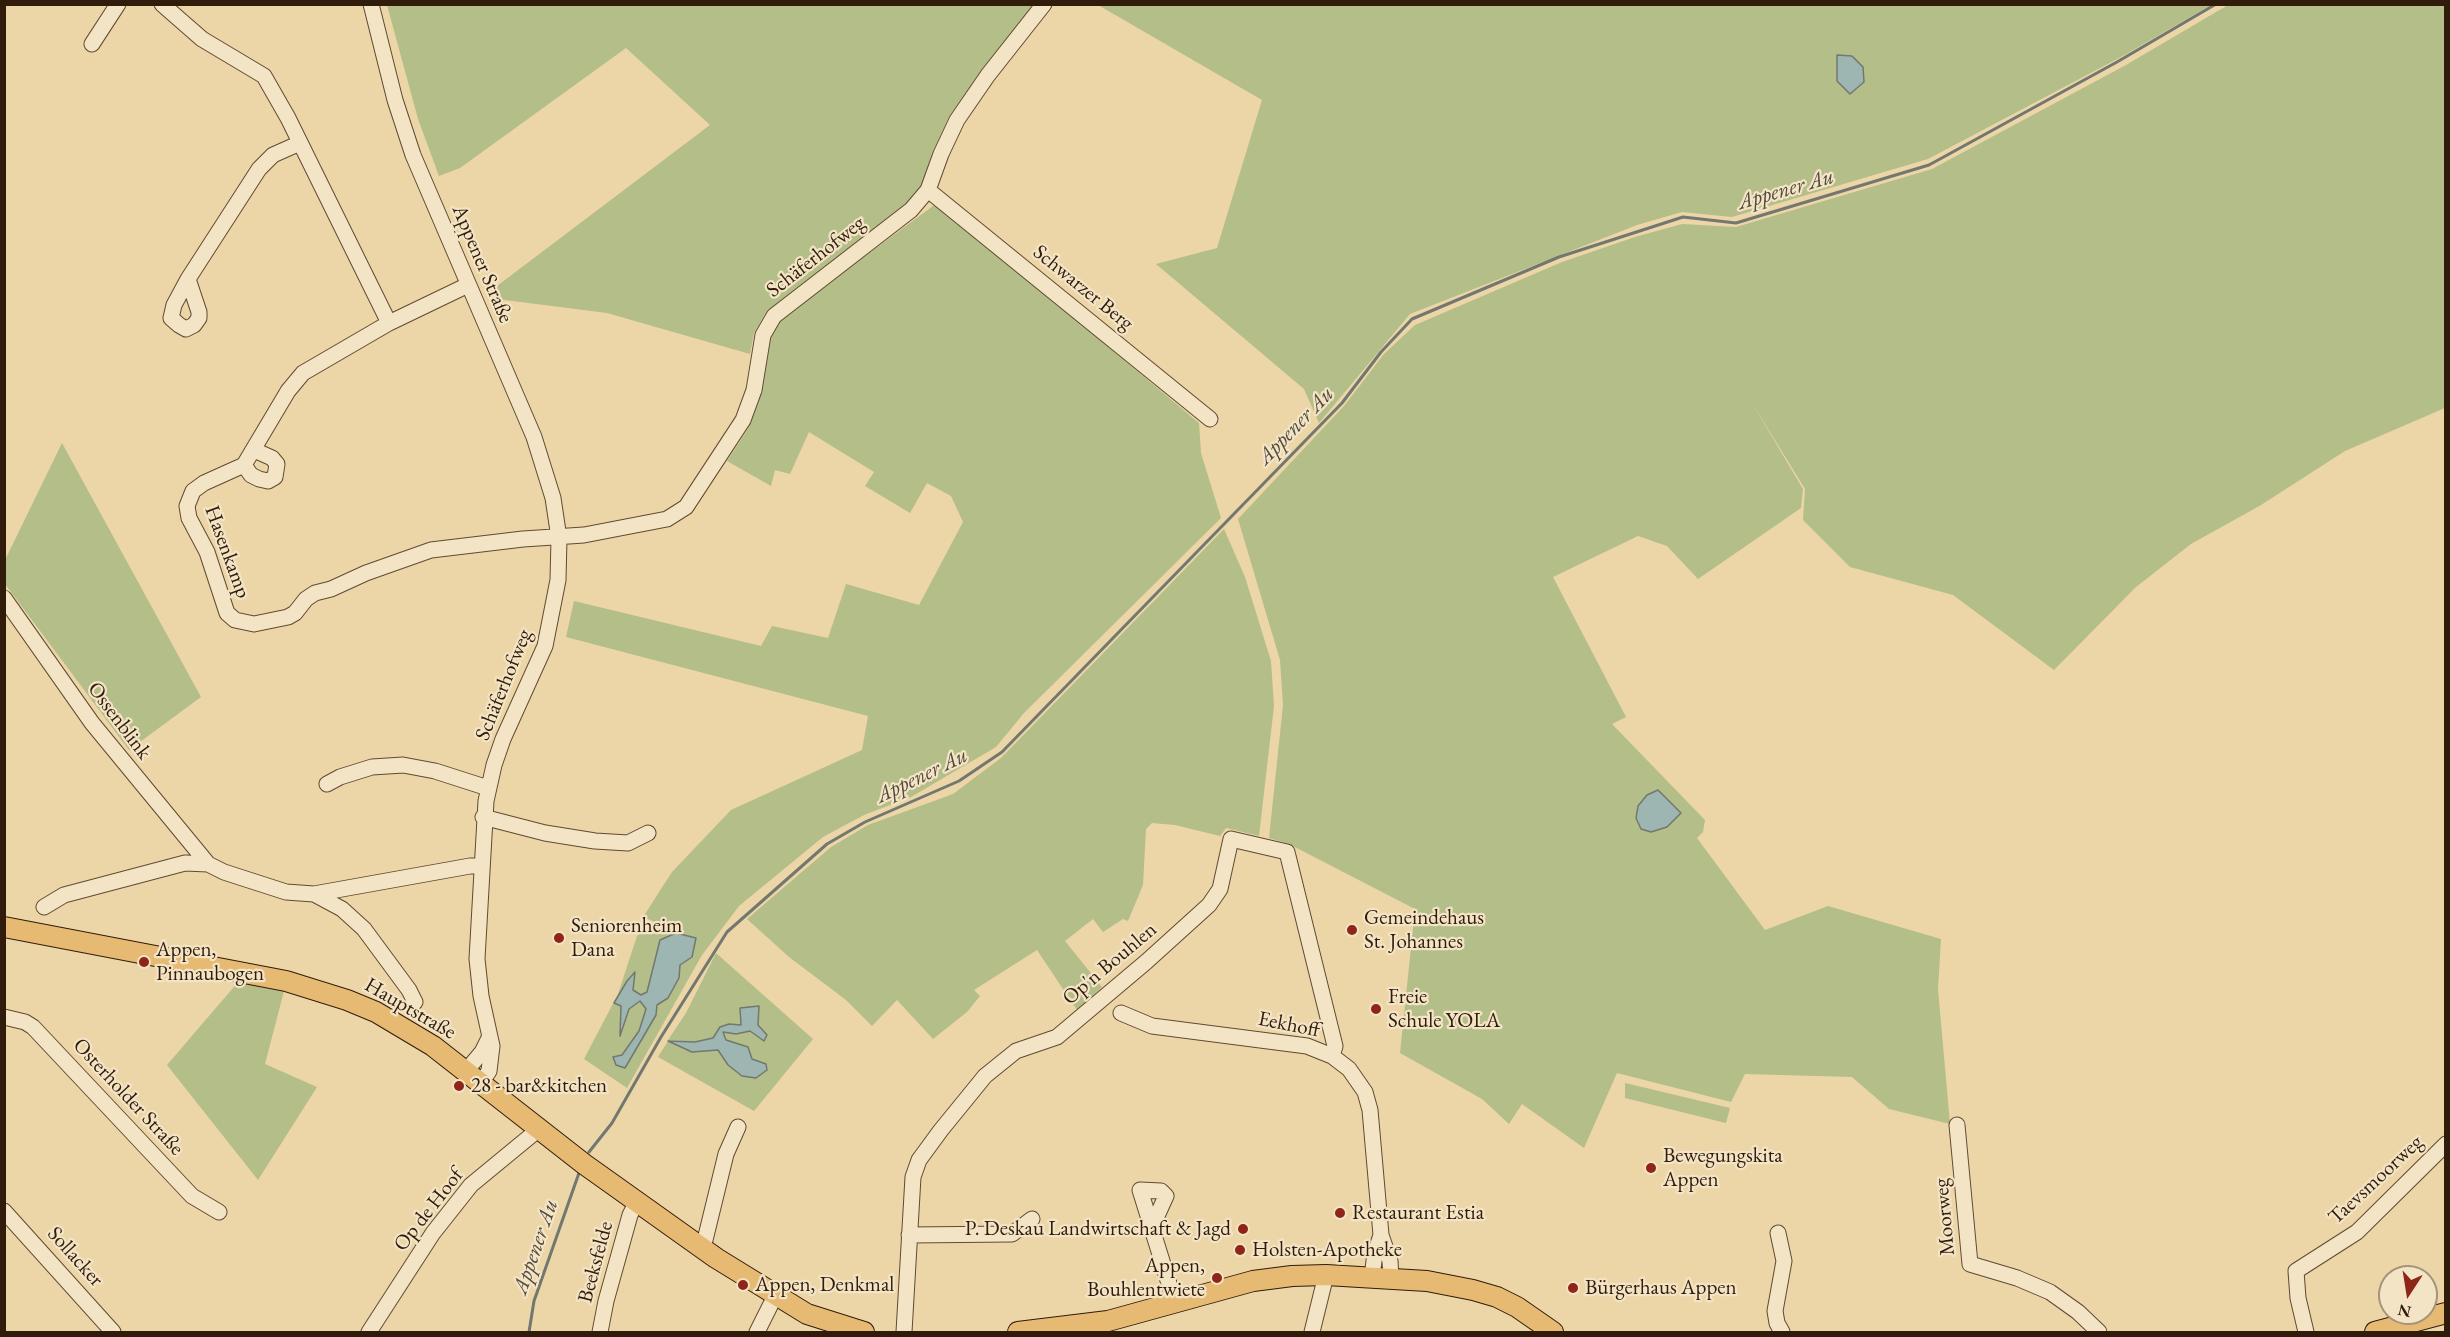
<!DOCTYPE html>
<meta charset="utf-8">
<style>
body{margin:0}
#map{position:relative;width:2450px;height:1337px;overflow:hidden;background:#ecd5a6;font-family:"EB Garamond",serif}
canvas{display:block}
.frame{position:absolute;inset:0;border:6px solid #311b0b;pointer-events:none}
.north{position:absolute;left:2378px;top:1265px;width:60px;height:60px;box-sizing:border-box;background:#f3e4c5;border:2px solid #a5947b;border-radius:50%;rotate:192deg;font-size:16px;font-weight:700;line-height:24px;text-align:center;color:#311b0b}
.north::after{content:'';display:block;margin:auto;width:21px;height:27px;background:#8f2418;clip-path:polygon(50% 0,100% 100%,50% 72%,0 100%)}
</style>
<div id="map">
<canvas width="2450" height="1337"></canvas>
<div class="frame"></div>
<div class="north">N</div>
</div>
<script>
const ctx = document.querySelector('canvas').getContext('2d');
ctx.lineJoin = 'round';
function fill(path, color) {
  ctx.fillStyle = color;
  ctx.fill(path, 'evenodd');
}
function poly(rows) {
  const path = new Path2D();
  for (const r of rows) {
    path.moveTo(r[0], r[1]);
    for (let i = 2; i < r.length; i += 2) path.lineTo(r[i], r[i + 1]);
  }
  return path;
}
function stroke(path, color, width, dash) {
  ctx.strokeStyle = color;
  ctx.lineWidth = width;
  ctx.lineCap = dash ? 'butt' : 'round';
  ctx.setLineDash(dash || []);
  ctx.stroke(path);
}
function write(font, color, halo, rows, align = 'center') {
  ctx.font = font + ' "EB Garamond",serif';
  ctx.lineWidth = 4.5;
  ctx.setLineDash([]);
  ctx.textBaseline = 'middle';
  ctx.strokeStyle = halo;
  ctx.fillStyle = color;
  for (const [text, x, y, turn = 0] of rows) {
    ctx.save();
    ctx.translate(x, y);
    ctx.rotate((+turn || 0) * Math.PI / 180);
    ctx.textAlign = isNaN(turn) ? turn : align;
    if (halo) ctx.strokeText(text, 0, 0);
    ctx.fillText(text, 0, 0);
    ctx.restore();
  }
}
fill(poly([
 [387,5,1035,5,979,74,950,115,932,153,923,184,906,206,766,312,754,333,750,354,607,313,497,299,493,289,710,125,626,48,460,168,439,176,418,119],
 [1098,5,2211,5,2121,57,1928,159,1732,217,1682,212,1637,225,1410,314,1319,423,1304,389,1156,264,1217,248,1262,100],
 [2228,5,2445,5,2445,408,2345,451,2261,505,2191,544,2136,587,2054,670,1953,595,1850,567,1803,520,1805,489,1752,403,1803,489,1801,508,1698,579,1667,546,1638,536,1553,577,1626,717,1612,724,1705,820,1703,832,1697,838,1765,930,1828,906,1941,939,1938,989,1950,1124,1889,1109,1852,1077,1745,1074,1731,1102,1617,1073,1584,1148,1522,1104,1509,1124,1482,1099,1400,1053,1415,909,1289,844,1269,838,1283,705,1280,660,1238,519,1344,406,1384,354,1415,325,1562,262,1635,237,1682,224,1736,227,1932,169,2126,65],
 [937,203,1199,423,1201,453,1221,518,1024,713,996,747,911,797,864,815,823,837,739,906,702,955,627,1088,584,1059,618,994,637,936,655,922,643,917,672,872,731,810,862,750,868,716,566,637,574,601,761,646,772,626,828,638,846,584,919,605,963,522,951,496,927,483,910,513,865,486,874,472,809,432,790,474,775,470,771,486,727,461,748,429,759,401,766,349,780,319],
 [660,940,668,998,657,1005,616,1065,639,1031,646,1009,640,1001,629,1009,621,1034,621,1005,635,973,633,990,641,995,647,992],
 [62,443,201,697,129,750,5,584,5,560],
 [1224,529,1245,577,1271,661,1274,706,1259,836,1226,828,1220,836,1175,825,1152,823,1146,829,1143,885,1128,921,1123,919,1103,932,1093,919,1065,941,1102,987,1077,1010,1037,950,974,990,980,996,967,1012,933,1039,897,1000,872,1026,846,1000,789,957,747,919,831,847,868,825,953,794,1001,758],
 [716,953,813,1039,754,1111,658,1057,668,1041,692,1052,718,1050,728,1065,765,1064,752,1059,748,1047,726,1040,723,1032,736,1034,750,1030,764,1040,767,1035,758,1025,758,1007,741,1025,729,1024,713,1038,695,1042,668,1040,686,1013],
 [239,981,284,991,265,1064,317,1087,258,1180,167,1065],
 [1625,1083,1730,1108,1726,1123,1625,1098]
]), '#b4be89');
const water = poly([
 [1837,55,1852,56,1863,67,1864,82,1850,94,1837,81,1837,55],
 [1658,790,1681,813,1667,827,1651,832,1641,829,1636,818,1638,806,1647,795,1658,790],
 [676,933,696,938,692,957,680,965,679,978,668,998,657,1005,656,1015,625,1068,616,1065,613,1057,622,1055,639,1031,646,1009,640,1001,629,1009,620,1036,621,1006,614,1003,627,981,635,972,633,990,641,995,647,992,660,940,676,933],
 [759,1006,758,1025,767,1035,764,1041,750,1031,736,1034,723,1032,726,1040,748,1047,752,1059,766,1064,767,1070,756,1078,742,1076,728,1065,718,1050,692,1052,668,1041,695,1042,713,1038,720,1027,729,1024,741,1025,740,1008,759,1006]
]);
fill(water, '#9db6b2');
stroke(water, '#72786f', 1.5);
stroke(poly([
 [589,1152,612,1123,661,1037,727,932,827,844,865,822,959,781,1002,752,1342,403,1381,352,1412,319,1559,257,1683,217,1736,223,1929,165,2117,62,2216,4],
 [529,1332,534,1301,579,1173]
]), '#72786f', 3);
const minor = poly([
 [162,4,202,39,264,76,288,118,389,323],
 [371,4,395,100,413,155,534,437,553,498,559,538,558,580,545,646,503,739,494,765,486,801,477,959,481,996,492,1046,489,1071,481,1083],
 [92,44,118,4],
 [928,190,1210,419],
 [188,279,199,312,199,318,194,325,186,329,179,325,171,318,174,305,188,279,259,169,273,155,300,143],
 [468,285,389,323,303,373,288,391,244,465,204,483,193,491,187,506,189,518,207,552,227,613,235,620,254,624,288,617,295,613,306,599,315,593,331,589,366,573,431,550,523,539,584,535,667,519,686,507,743,420,754,390,763,335,774,316,911,210,928,190,941,154,957,120,988,75,1044,4],
 [244,465,251,475,259,479,268,481,275,477,277,464,272,458,254,450],
 [4,598,92,723,208,864],
 [327,784,340,777,372,767,403,765,435,771,488,788],
 [483,817,545,833,595,841,628,843,648,833],
 [314,894,342,909,364,929,409,990,415,1002],
 [44,907,64,895,185,863,208,864,224,872,286,892,314,894,470,866,481,866],
 [1121,1013,1152,1026,1307,1046,1332,1056,1349,1069,1365,1092,1370,1110,1381,1235,1390,1261,1391,1278],
 [4,1017,25,1022,33,1027,192,1196,219,1212],
 [466,1071,482,1052,489,1038],
 [1957,1125,1970,1264,2017,1278,2050,1292,2078,1312,2099,1332],
 [4,1211,113,1332],
 [1152,1227,1166,1196,1161,1191,1140,1190,1175,1303],
 [1778,1233,1784,1261,1775,1311,1777,1323,1782,1332],
 [909,1235,1012,1234,1032,1219],
 [700,1247,705,1240,726,1154,738,1127],
 [1372,1277,1375,1253,1381,1235],
 [369,1332,433,1233,471,1185,539,1129],
 [600,1332,606,1301,630,1215,636,1203],
 [757,1332,775,1296],
 [904,1332,913,1177,919,1160,941,1130,985,1076,1016,1051,1057,1037,1146,962,1209,905,1220,889,1231,839,1287,852,1335,1046,1332,1056],
 [1312,1332,1326,1275],
 [2306,1332,2298,1298,2296,1271,2357,1232,2446,1144]
]);
const major = poly([
 [4,927,286,981,347,1000,376,1012,433,1046,584,1164,716,1258,807,1314,864,1332],
 [1018,1332,1108,1321,1253,1281,1292,1276,1326,1275,1427,1281,1473,1290,1497,1297,1517,1307,1553,1332],
 [2375,1332,2446,1313]
]);
stroke(minor, '#604a32', 17);
stroke(major, '#311b0b', 22);
stroke(minor, '#f3e4c5', 15);
stroke(major, '#e6ba73', 20);
for (const [x, y, r, color] of [
 [1352,930,6,"#8f2418"],
 [559,938,6,"#8f2418"],
 [144,962,6,"#8f2418"],
 [1376,1009,6,"#8f2418"],
 [459,1086,6,"#8f2418"],
 [1651,1168,6,"#8f2418"],
 [1340,1213,6,"#8f2418"],
 [1243,1229,6,"#8f2418"],
 [1240,1250,6,"#8f2418"],
 [1217,1278,6,"#8f2418"],
 [743,1285,6,"#8f2418"],
 [1573,1288,6,"#8f2418"]
]) {
  const dot = new Path2D();
  dot.arc(x, y, r, 0, 2 * Math.PI);
  ctx.fillStyle = color;
  ctx.fill(dot);
  stroke(dot, '#f3e4c5', 2);
}
write('21px', '#311b0b', '#f3e4c5', [
 ["Schäferhofweg",816,257,-38],
 ["Appener Straße",482,264,67],
 ["Schwarzer Berg",1083,288,39],
 ["Hasenkamp",227,552,70],
 ["Schäferhofweg",504,685,-68],
 ["Ossenblink",119,721,53],
 ["Op'n Bouhlen",1110,964,-40],
 ["Hauptstraße",410,1009,30],
 ["Eekhoff",1289,1025,11],
 ["Osterholder Straße",128,1097,47],
 ["Taevsmoorweg",2376,1180,-43],
 ["Op de Hoof",429,1210,-52],
 ["Moorweg",1945,1217,-95],
 ["Sollacker",75,1257,48],
 ["Beeksfelde",596,1262,-75]
]);
write('21px', '#311b0b', '#f3e4c5', [
 ["Gemeindehaus",1364,918],
 ["St. Johannes",1364,942],
 ["Seniorenheim",571,926],
 ["Dana",571,950],
 ["Appen,",156,950],
 ["Pinnaubogen",156,974],
 ["Freie",1388,997],
 ["Schule YOLA",1388,1021],
 ["28 - bar&kitchen",471,1086],
 ["Bewegungskita",1663,1156],
 ["Appen",1663,1180],
 ["Restaurant Estia",1352,1213],
 ["P. Deskau Landwirtschaft & Jagd",1231,1229,"right"],
 ["Holsten-Apotheke",1252,1250],
 ["Appen,",1205,1266,"right"],
 ["Bouhlentwiete",1205,1290,"right"],
 ["Appen, Denkmal",755,1285],
 ["Bürgerhaus Appen",1585,1288]
], 'left');
write('italic 22px', '#514a3d', '#f3e4c5', [
 ["Appener Au",1786,190,-16],
 ["Appener Au",1296,426,-46],
 ["Appener Au",922,776,-26],
 ["Appener Au",536,1247,-71]
]);
</script>
